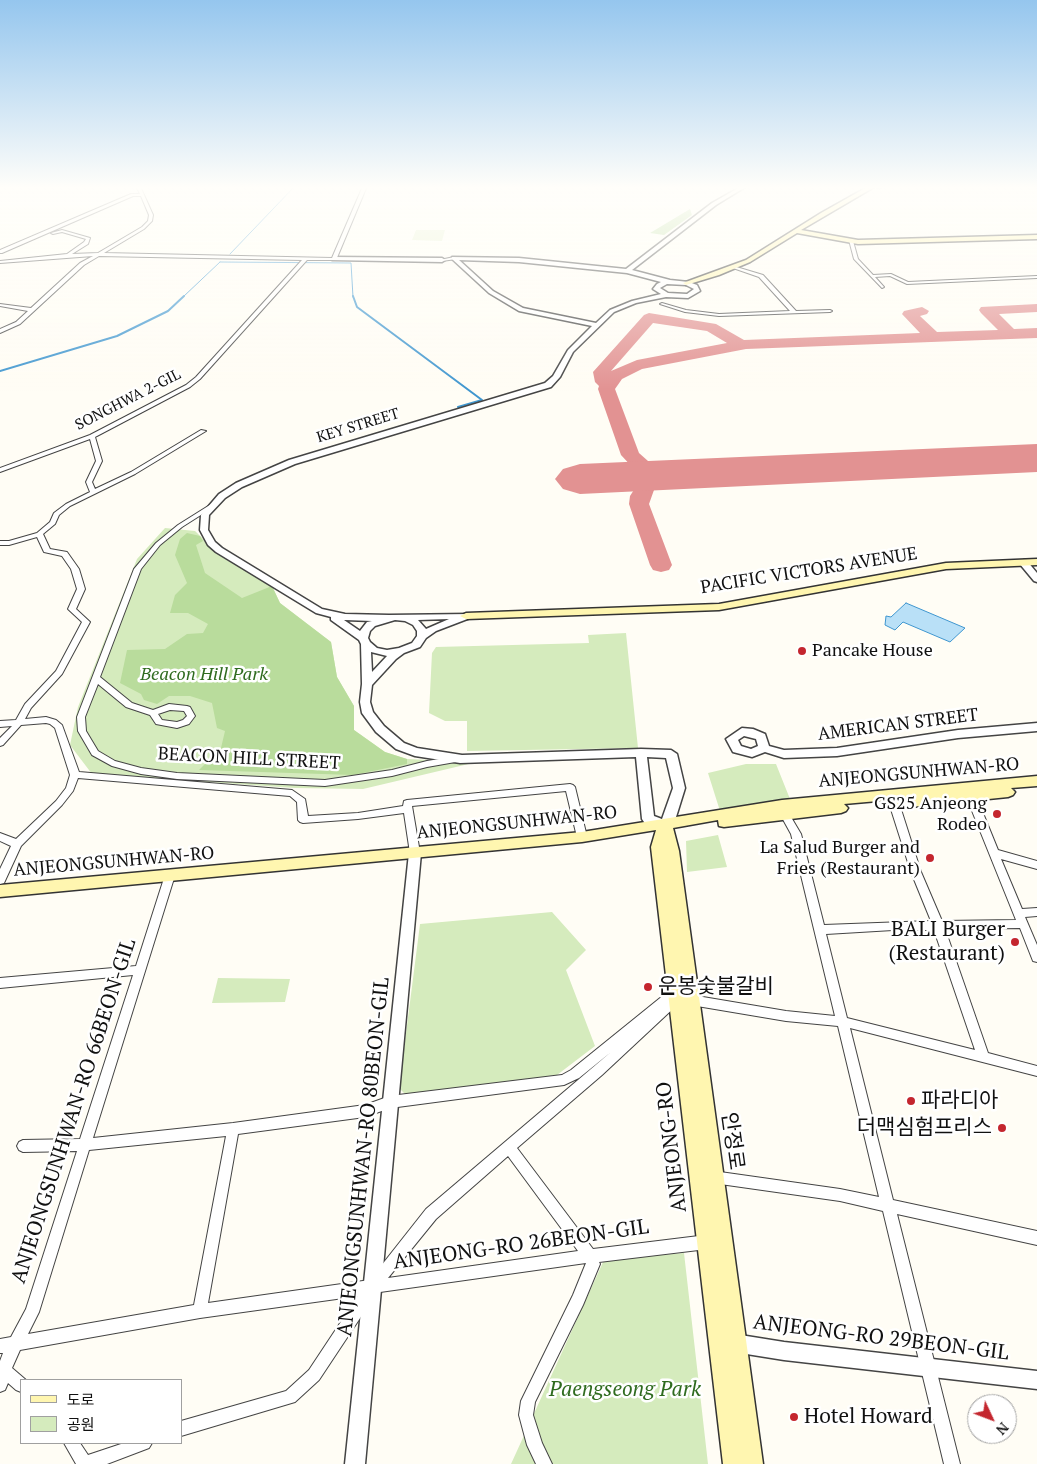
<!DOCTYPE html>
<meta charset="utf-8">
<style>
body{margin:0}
#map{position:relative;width:1037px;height:1464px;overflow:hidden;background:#fffdf5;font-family:"PT Serif","Noto Sans KR",serif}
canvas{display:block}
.legend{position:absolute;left:20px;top:1379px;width:162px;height:65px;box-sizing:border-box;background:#fff;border:1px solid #a0a0a0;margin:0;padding:6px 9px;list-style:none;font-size:15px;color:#111}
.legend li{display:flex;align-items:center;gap:10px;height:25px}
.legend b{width:25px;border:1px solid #a0a0a0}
.north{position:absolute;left:967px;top:1394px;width:50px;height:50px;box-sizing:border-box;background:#fff;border:1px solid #a0a0a0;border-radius:50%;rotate:133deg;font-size:14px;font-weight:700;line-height:20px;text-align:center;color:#111}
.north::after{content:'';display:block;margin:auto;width:18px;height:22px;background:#c4262e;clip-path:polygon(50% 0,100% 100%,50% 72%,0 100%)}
</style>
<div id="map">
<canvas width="1037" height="1464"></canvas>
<ul class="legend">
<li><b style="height:6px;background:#fff6b0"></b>도로</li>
<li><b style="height:14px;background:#d5ebbd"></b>공원</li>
</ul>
<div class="north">N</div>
</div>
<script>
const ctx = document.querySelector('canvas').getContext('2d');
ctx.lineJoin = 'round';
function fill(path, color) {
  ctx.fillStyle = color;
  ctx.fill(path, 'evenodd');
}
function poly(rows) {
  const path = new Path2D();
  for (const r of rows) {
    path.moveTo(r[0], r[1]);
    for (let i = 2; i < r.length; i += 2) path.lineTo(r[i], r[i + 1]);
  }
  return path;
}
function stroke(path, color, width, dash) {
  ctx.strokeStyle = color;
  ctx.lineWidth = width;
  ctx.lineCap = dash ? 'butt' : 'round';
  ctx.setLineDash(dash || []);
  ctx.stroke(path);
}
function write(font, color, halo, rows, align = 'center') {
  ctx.font = font + ' "PT Serif","Noto Sans KR",serif';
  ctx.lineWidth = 5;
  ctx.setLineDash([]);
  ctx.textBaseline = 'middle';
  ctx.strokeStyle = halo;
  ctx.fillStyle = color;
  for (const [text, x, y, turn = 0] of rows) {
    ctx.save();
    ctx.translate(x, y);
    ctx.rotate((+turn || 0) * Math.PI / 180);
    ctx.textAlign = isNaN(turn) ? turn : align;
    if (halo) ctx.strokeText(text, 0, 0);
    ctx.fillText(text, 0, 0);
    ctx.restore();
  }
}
fill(poly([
 [165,528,195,531,222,557,272,586,280,603,331,642,337,677,354,706,354,730,385,752,407,759,477,762,363,789,295,788,92,774,70,745,78,707,137,559],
 [626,633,638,748,467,751,467,721,445,721,429,713,432,653,436,647,589,643,588,635],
 [746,764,776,764,790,799,720,811,708,773],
 [718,835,727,867,687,872,686,841],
 [552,912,586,950,566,970,595,1046,557,1075,407,1096,399,1088,420,924],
 [218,978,290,979,285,1002,212,1003],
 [684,1253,708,1464,511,1464,604,1260]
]), '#d5ebbd');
fill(poly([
 [690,209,692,215,664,235,650,233],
 [187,533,200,536,203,541,196,545,205,573,242,598,272,586,280,603,331,642,337,677,354,706,354,730,385,752,407,759,407,764,353,775,199,770,221,748,225,731,217,728,212,703,190,696,169,696,157,704,144,700,141,694,120,683,127,650,165,649,187,634,203,633,208,624,188,613,170,613,175,595,187,583,175,555,180,539]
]), '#b9dc9c');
fill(poly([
 [416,230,445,230,442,241,412,240]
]), '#e6f2cf');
const water = poly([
 [906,603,965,628,950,642,903,622,895,630,885,625,886,616,891,617,906,603]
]);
fill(water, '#b9e0f7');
stroke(water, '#3f96cf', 1);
stroke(poly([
 [230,254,295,186],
 [220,262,351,263,353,297],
 [183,297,220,262]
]), '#3f96cf', 1);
stroke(poly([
 [353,296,357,307,482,400,458,407,460,408],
 [0,371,117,336,168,311,184,296]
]), '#3f96cf', 2);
fill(poly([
 [1037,304,1037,312,999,314,1014,329,1037,328,1037,338,746,349,642,369,622,379,615,389,639,453,648,461,660,466,696,469,703,471,706,475,703,479,686,480,654,490,649,504,672,565,669,570,661,572,653,570,650,565,629,504,630,496,639,482,654,476,634,469,621,455,598,389,599,386,595,382,593,372,644,315,649,313,716,324,744,340,920,333,902,314,904,311,922,307,929,311,927,314,920,316,937,332,998,330,981,313,979,310,981,307,1037,304],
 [653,323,707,331,727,343,637,360,611,371,653,323]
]), '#e29292');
fill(poly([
 [1037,444,1037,472,580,494,563,489,555,479,563,469,580,464,1037,444]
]), '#e29292');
const minor = poly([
 [136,186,140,186,153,215,152,221,144,229,104,253,332,258,363,186,367,186,336,260,307,260,200,379,190,387,95,437,102,461,92,482,95,489,131,472,201,430,206,431,135,474,70,506,59,515,55,524,43,534,50,549,67,552,79,569,85,589,76,609,90,622,62,674,31,708,25,719,46,717,56,720,62,725,79,772,292,790,305,799,308,816,358,813,403,806,404,801,407,800,570,784,573,785,575,787,587,837,585,840,579,840,577,837,566,791,412,806,420,853,418,856,415,857,412,856,410,853,404,813,358,819,303,823,300,822,298,820,297,802,290,796,78,778,73,791,62,805,21,846,4,883,0,884,0,869,11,846,0,841,0,833,16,839,56,801,66,788,70,775,55,728,50,724,46,723,21,725,3,745,0,746,0,738,12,726,0,727,0,721,16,720,25,704,56,671,82,622,68,609,77,589,71,569,62,556,44,552,37,537,9,545,0,545,0,541,9,541,37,533,50,522,54,513,66,504,90,492,86,482,96,461,90,439,0,472,0,468,90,435,186,385,196,377,302,260,99,256,84,265,20,324,0,333,0,329,16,322,28,311,0,306,0,304,31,308,80,263,93,256,0,263,0,261,67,254,84,242,86,239,62,232,53,234,51,233,62,230,90,238,88,244,72,254,98,253,142,227,148,221,149,215,141,196,133,196,2,253,0,253,0,250,131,194,140,194,136,186],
 [849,240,853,241,858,259,873,275,891,274,908,282,1037,276,1037,278,907,284,890,276,875,277,884,287,882,288,854,259,849,240],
 [454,257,456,259,442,261,440,260,454,257],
 [733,266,763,275,796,311,830,310,832,311,830,312,719,316,685,312,660,304,662,303,686,310,719,314,790,311,759,277,733,268,733,266],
 [213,503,216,505,215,506,182,527,160,545,141,569,100,677,132,703,153,710,169,704,187,706,190,707,195,716,189,724,177,728,156,724,150,715,126,707,98,684,85,717,86,731,98,751,115,761,141,768,177,773,325,780,392,770,427,761,458,756,462,759,461,761,427,767,392,776,325,786,177,779,141,774,112,766,92,755,78,731,77,717,134,569,156,543,178,525,213,503],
 [170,710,184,711,187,716,183,720,177,722,162,720,158,714,170,710],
 [969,788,972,789,974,791,998,850,1037,861,1037,869,1001,859,1022,909,1037,908,1037,916,1025,917,1037,945,1037,962,1033,961,1020,928,945,929,988,1053,1037,1066,1037,1076,850,1028,893,1200,1037,1231,1037,1245,897,1214,960,1464,944,1464,883,1211,840,1201,713,1183,708,1181,707,1177,708,1173,713,1171,840,1189,879,1197,838,1026,786,1021,691,1005,677,1005,602,1075,517,1148,593,1249,707,1235,712,1237,714,1242,712,1247,707,1249,599,1262,600,1264,583,1305,535,1402,533,1415,542,1443,552,1464,536,1464,527,1445,519,1415,521,1401,573,1295,586,1263,373,1293,372,1300,319,1380,295,1402,181,1436,181,1421,286,1391,309,1370,358,1296,200,1318,20,1350,12,1368,26,1380,21,1380,21,1392,16,1390,8,1383,5,1390,0,1392,0,1361,3,1353,0,1353,0,1339,11,1337,26,1309,77,1151,23,1152,19,1150,17,1146,19,1142,23,1140,80,1139,133,975,0,988,0,978,136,966,166,872,170,871,174,872,175,875,93,1138,233,1123,365,1105,390,1096,562,1075,571,1070,670,990,674,988,678,990,680,993,678,995,691,995,786,1011,835,1016,791,834,780,814,782,812,788,812,801,834,824,925,931,921,911,872,889,803,891,801,894,800,897,801,899,803,921,872,942,921,1016,920,964,791,966,789,969,788],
 [893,930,934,930,975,1050,847,1018,826,934,893,930],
 [611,1052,426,1209,370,1280,208,1303,238,1134,365,1117,390,1108,564,1085,579,1078,611,1052],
 [226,1136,194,1305,28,1334,39,1312,89,1150,226,1136],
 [508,1156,578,1251,388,1278,436,1219,508,1156],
 [64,1443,80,1443,88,1455,124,1443,152,1443,149,1448,107,1464,76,1464,64,1443]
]);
const tertiary = poly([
 [742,186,747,186,716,205,632,270,670,280,689,282,697,285,700,291,688,298,666,297,636,303,614,312,573,352,560,377,551,387,295,464,242,487,225,498,209,515,208,530,215,542,222,548,322,609,345,614,389,615,470,614,471,616,470,618,436,631,426,638,420,647,404,653,396,659,372,685,370,702,373,712,384,726,404,743,417,748,462,755,641,749,671,750,677,754,685,788,676,817,669,828,665,830,644,822,642,819,636,757,460,763,415,756,396,749,376,732,362,713,360,702,362,684,361,644,359,640,331,620,331,617,316,613,216,552,208,545,200,530,201,515,219,494,236,483,289,460,545,383,553,376,568,350,592,326,519,311,489,293,452,259,452,257,519,258,626,269,712,203,742,186],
 [459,260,519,262,627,273,661,282,657,284,653,289,661,294,632,301,610,310,596,323,523,308,493,291,459,260],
 [667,284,686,285,694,289,687,294,668,293,660,288,667,284],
 [449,619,426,629,418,620,449,619],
 [344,620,345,620,372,621,367,622,360,631,344,620],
 [395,620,405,621,413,625,417,631,417,636,412,643,399,648,387,650,377,648,370,642,368,638,370,631,375,626,395,620],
 [371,652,387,656,372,672,371,652],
 [647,757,666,758,673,788,662,819,654,816,647,757],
 [873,186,882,186,882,187,880,188,873,186],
 [334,257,442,258,445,260,442,262,332,260,334,257],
 [1024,560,1027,561,1037,573,1037,582,1034,581,1019,563,1024,560],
 [1037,723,1037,731,958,738,837,756,784,758,765,752,752,757,733,752,726,739,742,728,753,729,765,734,769,746,784,750,837,748,958,730,1037,723],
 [744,736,756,739,758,746,751,749,741,746,738,740,744,736],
 [415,848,419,850,421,853,365,1464,345,1464,409,853,411,850,415,848],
 [734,1334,784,1342,1037,1371,1037,1389,784,1360,734,1352,728,1349,725,1343,728,1337,734,1334]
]);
const secondary = poly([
 [869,186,876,186,801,230,858,240,1037,235,1037,239,858,244,797,233,750,262,719,275,686,285,683,283,746,260,821,213,869,186],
 [1037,559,1037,565,946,569,719,610,466,619,460,616,466,613,719,604,946,563,1037,559],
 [1037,776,1037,786,1011,788,1015,792,1013,795,1008,797,891,809,886,807,884,804,889,800,844,804,848,808,846,811,841,813,724,827,719,826,718,820,673,828,679,851,763,1464,723,1464,651,847,656,830,582,842,0,897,0,885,582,832,782,800,1037,776]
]);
stroke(minor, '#444', 2);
stroke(tertiary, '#444', 3);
stroke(secondary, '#333', 3);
fill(minor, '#fff');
fill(tertiary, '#fff');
fill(secondary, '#fff6b0');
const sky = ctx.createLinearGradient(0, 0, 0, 391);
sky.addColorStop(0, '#95c6ee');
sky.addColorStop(0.48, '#fffefa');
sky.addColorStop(1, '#fffefa00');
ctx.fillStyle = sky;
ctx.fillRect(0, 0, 1037, 391);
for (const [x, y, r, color] of [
 [802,651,5,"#c4262e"],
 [997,814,5,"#c4262e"],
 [930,858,5,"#c4262e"],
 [1015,942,5,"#c4262e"],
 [648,987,5,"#c4262e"],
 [911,1101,5,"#c4262e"],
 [1002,1128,5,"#c4262e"],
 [794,1417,5,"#c4262e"]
]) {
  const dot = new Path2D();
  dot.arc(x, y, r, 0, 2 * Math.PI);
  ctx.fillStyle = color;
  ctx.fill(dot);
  stroke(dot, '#fff', 2);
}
write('15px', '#111', '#fff', [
 ["SONGHWA 2-GIL",128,400,-27],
 ["KEY STREET",358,426,-17]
]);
write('18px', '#111', '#fff', [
 ["PACIFIC VICTORS AVENUE",809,571,-9],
 ["AMERICAN STREET",898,725,-7],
 ["BEACON HILL STREET",249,759,3],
 ["ANJEONGSUNHWAN-RO",919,773,-5],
 ["ANJEONGSUNHWAN-RO",517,823,-6],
 ["ANJEONGSUNHWAN-RO",114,862,-5]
]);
write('18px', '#111', '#fff', [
 ["Pancake House",812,651,"left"],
 ["GS25 Anjeong",987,804],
 ["Rodeo",987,825],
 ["La Salud Burger and",920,848],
 ["Fries (Restaurant)",920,869]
], 'right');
write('italic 18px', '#2f6b1f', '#fff', [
 ["Beacon Hill Park",204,675]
]);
write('21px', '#111', '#fff', [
 ["BALI Burger",1005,930,"right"],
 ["(Restaurant)",1005,954,"right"],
 ["운봉숯불갈비",658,987],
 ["파라디아",921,1101],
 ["더맥심험프리스",992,1128,"right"],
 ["Hotel Howard",804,1417]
], 'left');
write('21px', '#111', '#fff', [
 ["ANJEONGSUNHWAN-RO 66BEON-GIL",74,1111,-72],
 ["안정로",732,1141,82],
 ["ANJEONG-RO",672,1147,-97],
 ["ANJEONGSUNHWAN-RO 80BEON-GIL",364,1157,-84],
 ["ANJEONG-RO 26BEON-GIL",521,1245,-8],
 ["ANJEONG-RO 29BEON-GIL",881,1338,7]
]);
write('italic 21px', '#2f6b1f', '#fff', [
 ["Paengseong Park",625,1390]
]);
</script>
